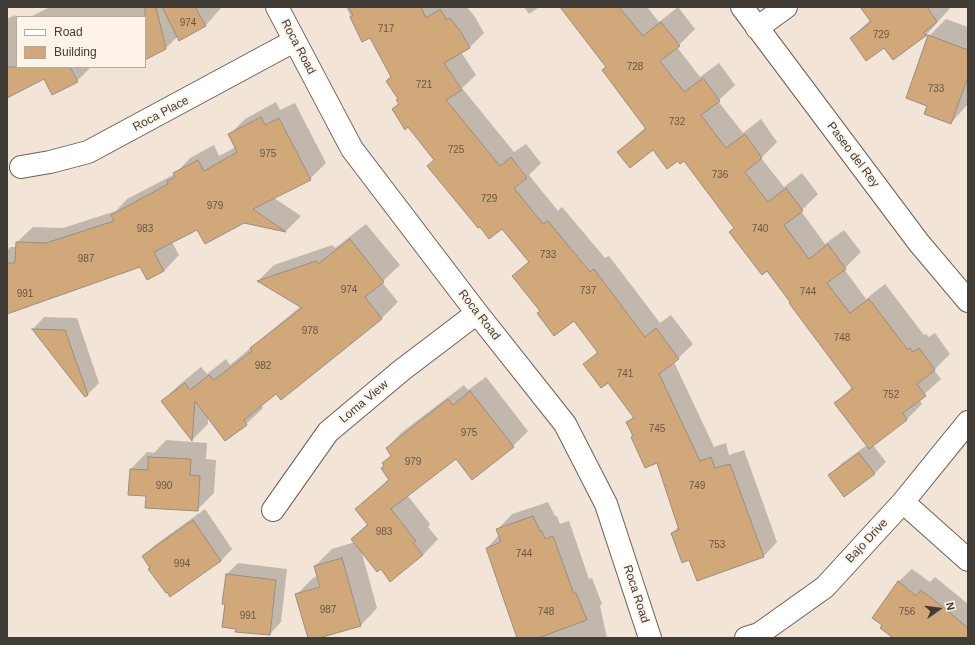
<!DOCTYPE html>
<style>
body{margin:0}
#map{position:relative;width:975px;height:645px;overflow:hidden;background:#f2e5d7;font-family:Arial,sans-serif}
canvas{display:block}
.frame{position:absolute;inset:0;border:8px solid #413c36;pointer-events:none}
.legend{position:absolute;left:16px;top:16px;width:130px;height:52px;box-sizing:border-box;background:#fdf3e8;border:1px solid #b2aaa1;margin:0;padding:5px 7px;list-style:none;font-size:12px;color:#413c36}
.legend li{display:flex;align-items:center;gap:8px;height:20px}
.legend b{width:20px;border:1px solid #b2aaa1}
.north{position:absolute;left:919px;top:589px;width:40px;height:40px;-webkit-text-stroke:3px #fdf3e8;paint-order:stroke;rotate:76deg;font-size:11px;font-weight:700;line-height:16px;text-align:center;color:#413c36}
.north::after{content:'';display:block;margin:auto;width:14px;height:18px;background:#413c36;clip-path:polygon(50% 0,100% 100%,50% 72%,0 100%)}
</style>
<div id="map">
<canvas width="975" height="645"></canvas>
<div class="frame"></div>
<ul class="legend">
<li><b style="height:5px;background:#fff"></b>Road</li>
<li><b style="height:11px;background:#d1a87a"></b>Building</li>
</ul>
<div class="north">N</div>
</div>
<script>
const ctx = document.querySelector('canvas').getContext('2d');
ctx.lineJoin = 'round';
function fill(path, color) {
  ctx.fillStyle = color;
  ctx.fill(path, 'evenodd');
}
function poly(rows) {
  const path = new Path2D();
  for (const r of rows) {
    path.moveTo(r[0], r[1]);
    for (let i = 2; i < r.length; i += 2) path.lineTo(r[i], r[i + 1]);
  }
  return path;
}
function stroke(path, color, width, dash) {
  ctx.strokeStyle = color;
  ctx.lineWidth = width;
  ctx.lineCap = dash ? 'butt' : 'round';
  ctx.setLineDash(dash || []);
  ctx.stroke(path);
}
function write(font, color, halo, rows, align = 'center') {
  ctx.font = font + ' Arial,sans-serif';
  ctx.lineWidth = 4;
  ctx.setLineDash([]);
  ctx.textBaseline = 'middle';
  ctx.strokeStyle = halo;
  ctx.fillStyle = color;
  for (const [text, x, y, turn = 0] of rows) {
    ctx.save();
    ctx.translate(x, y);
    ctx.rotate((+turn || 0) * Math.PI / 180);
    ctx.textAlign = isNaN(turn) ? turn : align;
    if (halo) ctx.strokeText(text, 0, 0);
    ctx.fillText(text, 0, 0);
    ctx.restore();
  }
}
fill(poly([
 [50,7,222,7,205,26,178,36,166,48,145,59,145,17,30,17],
 [346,7,467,7,475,17,484,33,469,48,461,52,476,75,462,88,514,152,526,144,541,163,529,175,558,211,562,207,605,258,609,256,660,323,671,315,693,344,674,362,714,447,726,443,729,455,744,450,777,542,763,557,690,559,672,533,679,526,658,462,632,437,634,435,628,422,634,416,608,382,585,364,598,351,574,320,541,310,513,276,529,261,502,227,435,159,393,109,399,103,399,99,387,81,391,77,370,36,363,40],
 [524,7,539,7,529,14],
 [562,7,647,7,659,22,678,7,695,29,677,47,700,77,719,63,735,85,718,101,743,133,761,119,777,142,761,158,784,187,802,173,818,194,801,211,825,244,844,230,861,252,844,269,866,299,885,284,924,335,926,334,929,337,935,333,950,354,934,370,941,379,919,399,922,404,907,419,873,445,886,462,874,474,830,475,841,464,867,445,836,403,853,386,767,269,730,232,735,227,684,159,678,160,653,148,618,152,646,127,607,67],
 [862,7,951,7,927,34,893,58,885,46,851,38,870,20],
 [15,15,17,19,17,67,91,67,77,81,45,77,7,89,7,19],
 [946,19,968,27,968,104,951,123,928,106,929,36],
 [276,102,280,110,295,103,326,163,310,179,274,198,301,216,286,231,243,222,198,228,172,242,179,255,164,271,140,266,7,313,7,251,10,247,17,247,17,242,33,227,63,228,116,211,127,199,175,174,190,158,214,145,219,156,236,147,229,135,245,119],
 [366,224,400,265,382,282,398,302,381,319,261,405,263,408,246,424,226,440,208,417,208,424,192,440,162,401,179,385,201,367,207,374,226,359,230,365,301,306,258,281,274,265,332,245,335,248],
 [44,317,77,318,99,383,87,395,85,396,33,329],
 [486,377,528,431,513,446,456,457,407,495,430,524,428,527,438,539,423,555,381,568,361,550,377,608,361,625,315,638,309,638,296,595,313,578,318,576,315,566,332,549,355,542,352,539,368,523,356,509,390,478,384,463,392,455,387,448,402,432,464,385,468,390],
 [166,440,207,443,206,459,216,460,214,493,197,510,147,495,129,494,131,469,147,452,154,453],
 [548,502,555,516,557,516,560,524,569,521,589,579,592,578,602,604,600,606,607,638,518,638,487,548,499,535,497,530,512,514],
 [205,509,232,549,221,561,167,591,143,556,155,545],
 [238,563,287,569,281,622,270,634,237,628,226,603,226,575],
 [912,569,930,582,935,577,968,604,968,638,891,638,898,582]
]), '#0003');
const building = poly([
 [145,7,156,7,166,49,145,60,145,7],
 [162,7,195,7,206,26,179,41,162,7],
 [348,7,421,7,426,18,440,9,447,20,450,18,461,32,470,48,444,63,462,90,446,100,500,166,511,157,527,178,514,188,543,224,548,221,590,272,594,269,645,337,656,328,679,359,659,374,700,461,711,457,715,468,730,464,764,557,697,581,689,560,682,563,671,533,679,530,657,463,645,468,631,437,633,436,626,422,634,418,608,383,601,388,583,364,598,353,574,321,554,336,537,313,540,311,512,276,529,262,502,229,489,239,480,227,478,228,427,166,434,160,408,127,405,130,392,109,399,104,396,100,398,99,386,81,391,77,370,38,362,42,350,17,353,15,348,7],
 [560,7,619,7,643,36,661,22,680,46,660,61,684,92,703,78,720,101,701,115,726,148,745,134,762,158,745,172,768,202,786,188,803,211,784,225,809,259,828,244,846,269,827,283,850,313,869,299,908,350,910,348,913,352,919,348,935,370,917,384,926,396,903,413,907,420,869,449,834,403,853,389,789,303,790,302,767,271,762,275,729,232,734,228,684,161,680,164,678,161,667,169,653,150,630,168,617,152,646,129,602,70,606,67,560,7],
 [860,7,927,7,937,22,923,33,927,35,893,60,884,48,866,61,850,38,871,22,860,7],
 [928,35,968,50,968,77,951,124,924,114,927,106,906,98,928,35],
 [7,67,70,67,78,82,52,95,44,79,7,98,7,67],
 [261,117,265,125,279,118,311,180,253,209,286,232,244,223,205,244,197,230,154,252,164,271,147,280,140,267,7,314,7,263,15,263,16,242,46,243,114,221,111,215,168,184,167,181,175,177,173,173,198,160,204,171,237,152,228,134,261,117],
 [350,239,384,282,365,297,382,319,281,400,276,394,244,420,247,425,225,441,195,401,192,441,161,401,185,383,190,390,209,375,214,380,252,351,250,348,302,308,257,281,316,261,318,264,350,239],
 [32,329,65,330,88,395,85,397,32,329],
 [470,391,514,447,472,480,456,459,391,509,416,541,413,543,423,555,390,582,381,569,377,572,351,539,368,525,355,509,389,480,381,468,384,466,382,463,391,456,386,448,448,399,453,405,470,391],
 [859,453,875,474,844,497,828,475,859,453],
 [148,457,191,459,190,475,200,476,198,511,145,508,146,496,128,495,130,469,148,470,148,457],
 [533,516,540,531,542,531,545,539,553,536,574,594,576,593,587,620,538,638,517,638,486,548,501,542,496,529,533,516],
 [193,520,221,561,170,597,167,592,166,593,148,569,150,568,142,556,193,520],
 [342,558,361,626,319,638,308,638,295,594,320,587,314,566,342,558],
 [226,574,276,580,270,635,235,632,236,629,222,627,225,604,222,604,226,574],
 [898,581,916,596,921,590,943,607,968,628,968,638,893,638,880,628,882,625,872,618,898,581]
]);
fill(building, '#d1a87a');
stroke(building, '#998d80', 1);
const minor = poly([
 [277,7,352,149,477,313,565,424,606,504,650,638],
 [757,28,786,7],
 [21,167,50,162,88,152,294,41],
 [903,502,968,560],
 [273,510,328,432,402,370,477,313],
 [746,638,759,634,825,587,903,502,968,422]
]);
const major = poly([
 [742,7,919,243,968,301]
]);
stroke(minor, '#6b6054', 24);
stroke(major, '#6b6054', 24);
stroke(minor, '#fff', 22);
stroke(major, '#fff', 22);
write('10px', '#655747', null, [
 ["974",188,23],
 ["717",386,29],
 ["729",881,35],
 ["728",635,67],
 ["721",424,85],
 ["733",936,89],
 ["732",677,122],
 ["725",456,150],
 ["975",268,154],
 ["736",720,175],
 ["729",489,199],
 ["979",215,206],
 ["983",145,229],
 ["740",760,229],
 ["733",548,255],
 ["987",86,259],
 ["974",349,290],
 ["737",588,291],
 ["744",808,292],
 ["991",25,294],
 ["978",310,331],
 ["748",842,338],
 ["982",263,366],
 ["741",625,374],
 ["752",891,395],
 ["745",657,429],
 ["975",469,433],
 ["979",413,462],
 ["990",164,486],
 ["749",697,486],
 ["983",384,532],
 ["753",717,545],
 ["744",524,554],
 ["994",182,564],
 ["987",328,610],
 ["748",546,612],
 ["756",907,612],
 ["991",248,616]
]);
write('12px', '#413c36', '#fdf3e8', [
 ["Roca Road",298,47,62],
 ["Roca Place",161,114,-28],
 ["Paseo del Rey",853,155,53],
 ["Roca Road",479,315,52],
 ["Loma View",364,402,-40],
 ["Bajo Drive",867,541,-47],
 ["Roca Road",636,594,72]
]);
</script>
